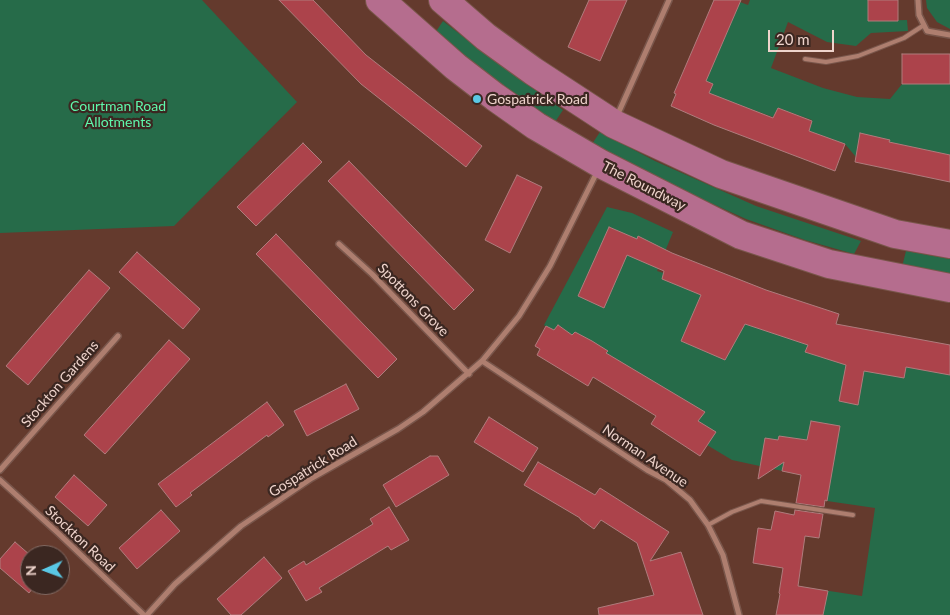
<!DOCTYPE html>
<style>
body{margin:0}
#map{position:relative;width:950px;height:615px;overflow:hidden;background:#643a2d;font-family:Lato,sans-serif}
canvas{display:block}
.north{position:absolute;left:20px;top:545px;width:50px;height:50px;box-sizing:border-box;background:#3b2721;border:1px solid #836c65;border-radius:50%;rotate:268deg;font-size:14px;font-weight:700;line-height:20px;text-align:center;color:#efd4cc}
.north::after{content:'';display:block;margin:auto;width:18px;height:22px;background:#5ac8e5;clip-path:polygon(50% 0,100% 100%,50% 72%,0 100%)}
.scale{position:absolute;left:768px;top:30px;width:66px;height:22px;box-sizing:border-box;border:2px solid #efd4cc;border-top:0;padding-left:6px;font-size:15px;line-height:18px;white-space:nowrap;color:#efd4cc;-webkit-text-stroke:4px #3b2721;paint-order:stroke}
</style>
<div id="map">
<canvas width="950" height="615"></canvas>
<div class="north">N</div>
<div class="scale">20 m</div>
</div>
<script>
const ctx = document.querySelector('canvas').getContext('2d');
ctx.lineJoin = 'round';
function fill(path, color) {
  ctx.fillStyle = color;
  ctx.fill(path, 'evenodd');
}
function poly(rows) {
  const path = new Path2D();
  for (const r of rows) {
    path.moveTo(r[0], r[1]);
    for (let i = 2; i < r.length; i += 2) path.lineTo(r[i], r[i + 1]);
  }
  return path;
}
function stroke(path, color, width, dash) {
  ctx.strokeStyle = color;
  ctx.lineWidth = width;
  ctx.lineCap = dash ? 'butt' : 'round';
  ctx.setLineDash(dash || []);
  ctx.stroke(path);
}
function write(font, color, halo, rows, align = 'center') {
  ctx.font = font + ' Lato,sans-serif';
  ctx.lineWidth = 4.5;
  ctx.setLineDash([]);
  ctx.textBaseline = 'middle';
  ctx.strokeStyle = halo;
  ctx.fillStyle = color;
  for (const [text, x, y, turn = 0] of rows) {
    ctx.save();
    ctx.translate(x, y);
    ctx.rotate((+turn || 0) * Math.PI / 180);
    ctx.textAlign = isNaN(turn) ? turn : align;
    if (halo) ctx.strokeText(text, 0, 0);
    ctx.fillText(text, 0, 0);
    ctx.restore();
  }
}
fill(poly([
 [0,0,202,0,297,102,174,226,0,233],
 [750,0,868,0,868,21,907,20,908,31,871,33,856,46,827,42,788,22,771,68,823,88,857,97,890,99,902,84,950,84,950,155,889,142,890,140,861,134,856,157,845,144,809,131,812,120,778,108,773,117,734,103,724,129,698,118,713,84,706,81,740,2,748,5],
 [926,0,950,0,950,29,937,22,927,8],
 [443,21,488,56,563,110,555,122,485,74,435,33],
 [600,132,655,161,756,206,861,241,854,254,805,240,746,219,635,169,592,144],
 [607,207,632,213,673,232,657,271,950,362,950,615,807,615,797,586,862,596,875,508,827,501,801,475,732,460,707,445,593,364,544,325],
 [906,251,950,259,950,276,902,267]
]), '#266b49');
const building = poly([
 [279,0,313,0,366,55,482,146,466,167,361,84,279,0],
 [589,0,627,0,600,61,568,47,589,0],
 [714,0,741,0,706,81,713,84,709,93,773,118,778,108,812,121,809,131,845,144,835,171,714,125,671,106,676,94,674,93,714,0],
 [868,0,898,0,898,21,868,21,868,0],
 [902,54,950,54,950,84,902,84,902,54],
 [860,133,890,140,889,142,950,155,950,182,855,162,860,133],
 [303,143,322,162,256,226,237,207,303,143],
 [349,161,474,290,454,310,328,181,349,161],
 [517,175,542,187,510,253,485,240,517,175],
 [609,227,637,239,638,236,672,253,766,290,839,314,836,324,950,345,950,375,906,367,904,378,864,371,858,405,839,401,846,365,805,352,808,345,745,324,725,360,681,341,701,295,662,279,664,271,627,255,604,308,578,296,609,227],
 [276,234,397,359,378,378,256,254,276,234],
 [137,252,200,309,183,329,119,272,137,252],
 [89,270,110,288,28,385,6,366,89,270],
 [558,325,572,335,575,332,592,341,608,351,606,353,705,412,698,421,716,432,700,456,651,424,656,416,593,377,588,386,537,355,540,349,535,346,546,326,554,330,558,325],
 [169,340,190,359,105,454,84,435,169,340],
 [346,384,359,409,307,436,294,411,346,384],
 [267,402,284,425,268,437,267,435,190,493,192,495,176,507,158,484,267,402],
 [489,417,538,448,523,472,474,442,489,417],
 [811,421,840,426,827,501,825,500,824,507,796,503,801,475,782,471,784,462,758,479,765,438,778,440,779,436,807,440,811,421],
 [430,456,438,456,449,475,396,507,383,485,430,456],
 [538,462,595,495,600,488,669,532,650,561,681,552,703,615,599,615,598,608,654,595,637,543,601,520,594,529,580,519,580,518,524,485,538,462],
 [74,475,107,505,88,526,55,497,74,475],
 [389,507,409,540,391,550,388,546,319,588,322,592,306,601,288,571,304,561,306,565,373,524,370,519,389,507],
 [161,510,180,531,137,569,119,548,161,510],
 [795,510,823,514,819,538,805,536,798,586,828,591,823,615,776,615,780,594,779,593,783,568,753,563,758,528,771,530,775,511,794,515,795,510],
 [15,542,30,555,30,585,35,585,29,593,0,568,0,559,15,542],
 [264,557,282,578,241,615,231,615,217,599,264,557]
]);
fill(building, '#ac434b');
stroke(building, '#af7c7d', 1);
const service = poly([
 [805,59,826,62,858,56,904,38,924,25],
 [708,525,732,512,761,501,853,515]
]);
const minor = poly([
 [918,0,919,15,927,31,950,35],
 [617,116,669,0],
 [339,244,372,274,469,374],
 [482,361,647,470,666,480,690,500,708,525,723,555,739,615],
 [0,470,118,336],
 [0,480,58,533,144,615],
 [147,615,175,584,241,526,312,478,398,429,423,412,482,361,519,316,550,266,597,172]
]);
const primary = poly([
 [380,0,456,67,495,97,536,126,601,164,741,235,829,264,950,288],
 [443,0,486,37,533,71,614,124,721,174,895,234,950,244]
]);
stroke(service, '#79564b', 6);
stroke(minor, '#79564b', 8);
stroke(primary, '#79564b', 30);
stroke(service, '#ae7e6f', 4);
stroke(minor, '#ae7e6f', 5);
stroke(primary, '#b56d8e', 28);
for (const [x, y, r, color] of [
 [477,99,5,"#5ac8e5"]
]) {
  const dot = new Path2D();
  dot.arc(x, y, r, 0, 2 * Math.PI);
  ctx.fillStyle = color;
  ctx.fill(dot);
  stroke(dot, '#3b2721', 2);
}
write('14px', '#efd4cc', '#3b2721', [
 ["Gospatrick Road",487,99]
], 'left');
write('14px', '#5ff8ac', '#3b2721', [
 ["Courtman Road",118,106],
 ["Allotments",118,122]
]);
write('14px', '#efd4cc', '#3b2721', [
 ["The Roundway",644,186,27],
 ["Spottons Grove",413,300,46],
 ["Stockton Gardens",60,384,-49],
 ["Norman Avenue",645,456,34],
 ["Gospatrick Road",313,467,-32],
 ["Stockton Road",80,539,43]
]);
</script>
